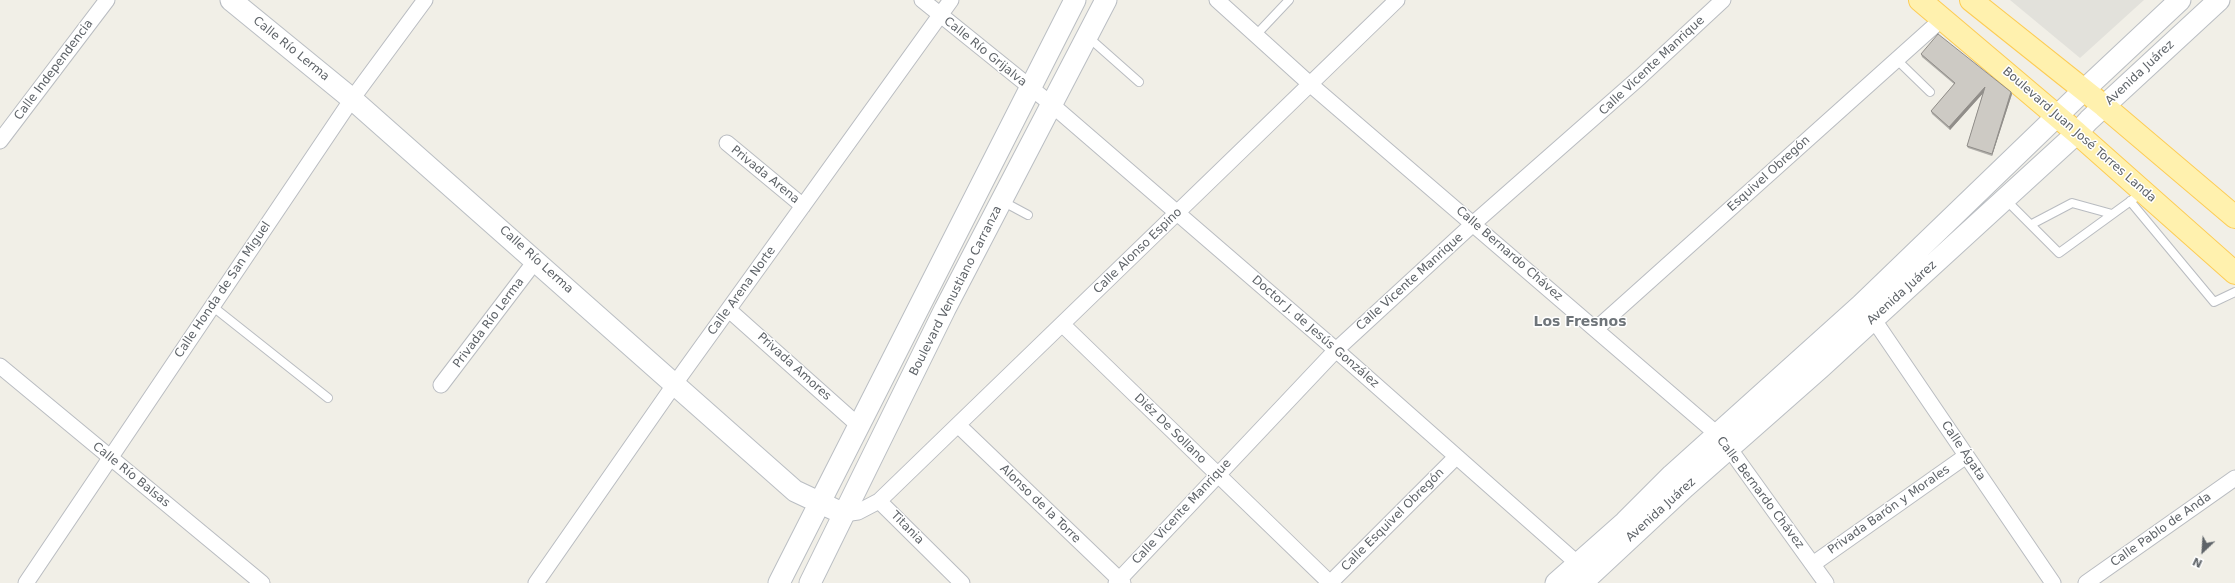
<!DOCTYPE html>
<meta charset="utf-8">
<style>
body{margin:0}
#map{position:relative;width:2235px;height:583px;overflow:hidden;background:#f1efe7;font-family:"DejaVu Sans",sans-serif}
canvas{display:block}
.north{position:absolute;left:2183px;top:531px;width:40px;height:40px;-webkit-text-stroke:3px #fff;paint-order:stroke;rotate:205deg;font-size:11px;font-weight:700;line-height:16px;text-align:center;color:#5e6368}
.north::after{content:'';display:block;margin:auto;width:14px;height:18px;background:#5e6368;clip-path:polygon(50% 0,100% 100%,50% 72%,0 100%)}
</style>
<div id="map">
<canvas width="2235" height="583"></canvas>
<div class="north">N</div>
</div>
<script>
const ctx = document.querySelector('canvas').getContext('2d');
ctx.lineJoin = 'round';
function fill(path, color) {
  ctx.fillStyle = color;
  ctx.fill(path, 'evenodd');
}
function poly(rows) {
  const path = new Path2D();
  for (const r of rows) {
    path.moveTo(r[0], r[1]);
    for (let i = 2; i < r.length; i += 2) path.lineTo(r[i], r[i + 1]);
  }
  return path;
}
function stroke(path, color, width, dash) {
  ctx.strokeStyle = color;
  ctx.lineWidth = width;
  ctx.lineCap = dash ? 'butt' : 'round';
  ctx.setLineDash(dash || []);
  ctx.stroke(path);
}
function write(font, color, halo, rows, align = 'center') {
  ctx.font = font + ' "DejaVu Sans",sans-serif';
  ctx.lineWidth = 3;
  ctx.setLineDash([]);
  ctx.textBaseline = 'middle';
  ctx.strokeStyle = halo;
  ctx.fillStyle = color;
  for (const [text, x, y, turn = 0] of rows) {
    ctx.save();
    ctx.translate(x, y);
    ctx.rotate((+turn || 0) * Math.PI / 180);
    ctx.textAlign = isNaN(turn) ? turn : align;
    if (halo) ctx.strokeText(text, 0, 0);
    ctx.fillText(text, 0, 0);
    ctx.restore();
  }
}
fill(poly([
 [2010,0,2144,0,2080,58]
]), '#e2e1db');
const lane = poly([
 [1256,35,1289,0],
 [1087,36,1139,82],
 [1896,59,1930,92],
 [2005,199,2059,253,2143,192],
 [1002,201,1028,215],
 [2130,201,2214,302,2235,292],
 [2032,224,2072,203,2112,214],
 [212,306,328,398]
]);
const street = poly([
 [922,0,1051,104,1336,350,1585,570],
 [1217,0,1311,85,1717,434,1729,448,1826,583],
 [0,141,107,0],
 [727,143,803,206],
 [729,310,858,425],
 [1874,320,2053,583],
 [1063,325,1330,583],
 [1596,329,1942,19],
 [0,366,262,583],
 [441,385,536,260],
 [958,425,1123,583],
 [879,501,962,583],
 [844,514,858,512,879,501,1397,0],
 [1813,564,1966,456],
 [26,583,352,99,425,0],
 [536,583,674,385,951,0],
 [1116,583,1336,350,1474,223,1640,77,1723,0],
 [1330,583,1456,457],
 [2086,583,2235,478]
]);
const secondary = poly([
 [231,0,352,99,795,491,844,514],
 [779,583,1075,0],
 [810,583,945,309,1106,0],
 [1556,583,1625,522,1672,475,1861,305,2084,90,2180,0],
 [1582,583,1685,487,1820,368,2077,133,2089,120,2219,0]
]);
const primary = poly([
 [1920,0,2077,133,2235,273],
 [1971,0,2104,106,2235,217]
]);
stroke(lane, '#b9bcc1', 10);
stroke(street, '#b9bcc1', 17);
stroke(secondary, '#babec3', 23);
stroke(primary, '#fdcc54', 24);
stroke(lane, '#fff', 8);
stroke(street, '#fff', 15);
stroke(secondary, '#fff', 21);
stroke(primary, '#fff1ae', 22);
fill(poly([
 [1921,54,2011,92,2012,94,1992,156,1968,148,1967,146,1983,93,1950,130,1932,114,1931,111,1954,84,1922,57]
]), '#b0aea9');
fill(poly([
 [1985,87,1986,90,1950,130,1949,127],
 [2011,92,2012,94,1992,156,1992,154]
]), '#908d89');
const building = poly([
 [1938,34,2011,92,1992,154,1967,146,1985,87,1949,127,1931,111,1955,83,1921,54,1938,34]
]);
fill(building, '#cdcac4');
stroke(building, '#908d89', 1);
write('12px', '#5e6368', '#fff', [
 ["Calle Río Lerma",291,49,39],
 ["Calle Río Grijalva",985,52,39],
 ["Calle Vicente Manrique",1652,66,-43],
 ["Calle Independencia",54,70,-53],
 ["Avenida Juárez",2140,73,-43],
 ["Boulevard Juan José Torres Landa",2079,135,41],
 ["Esquivel Obregón",1769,174,-42],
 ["Privada Arena",765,175,39],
 ["Calle Alonso Espino",1138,251,-44],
 ["Calle Bernardo Chávez",1509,254,41],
 ["Calle Río Lerma",536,260,42],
 ["Calle Vicente Manrique",1410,282,-42],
 ["Calle Honda de San Miguel",223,290,-56],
 ["Calle Arena Norte",742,291,-54],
 ["Boulevard Venustiano Carranza",956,291,-63],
 ["Avenida Juárez",1902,293,-42],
 ["Privada Río Lerma",489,323,-53],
 ["Doctor J. de Jesús González",1315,332,41],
 ["Privada Amores",794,367,42],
 ["Diéz De Sollano",1170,429,44],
 ["Calle Ágata",1963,451,56],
 ["Calle Río Balsas",131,475,39],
 ["Calle Bernardo Chávez",1760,493,53],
 ["Alonso de la Torre",1040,504,44],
 ["Avenida Juárez",1661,510,-42],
 ["Privada Barón y Morales",1889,510,-35],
 ["Calle Vicente Manrique",1182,512,-47],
 ["Calle Esquivel Obregón",1393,520,-45],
 ["Titania",907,528,45],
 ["Calle Pablo de Anda",2161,530,-35]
]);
write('bold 14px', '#6f757a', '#fff', [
 ["Los Fresnos",1580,322]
]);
</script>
